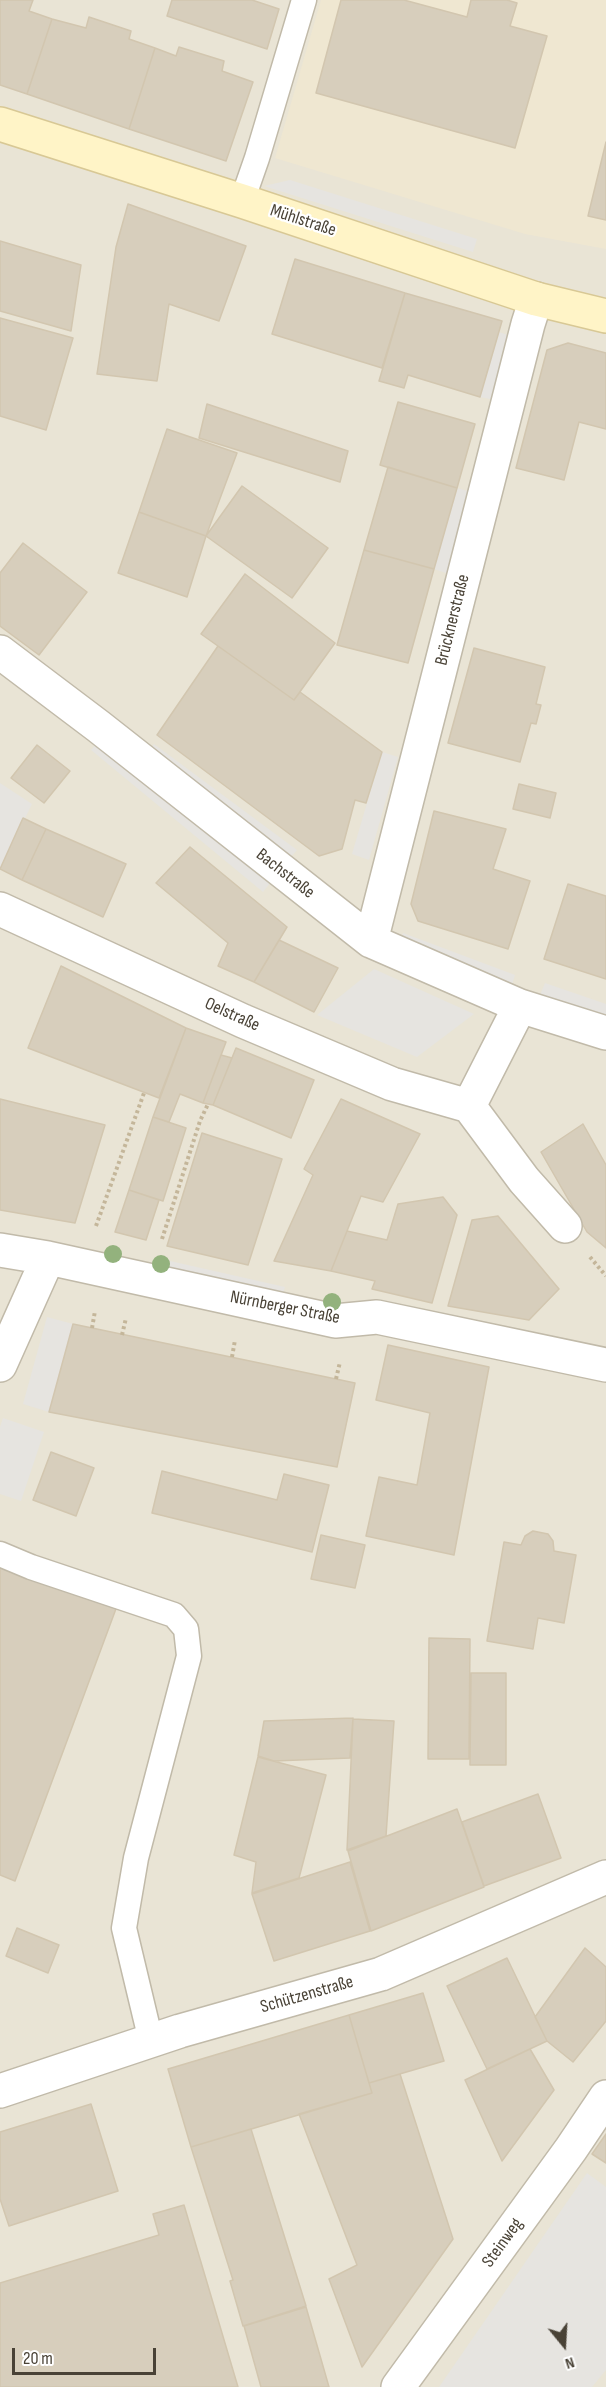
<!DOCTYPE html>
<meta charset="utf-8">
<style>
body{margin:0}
#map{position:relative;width:606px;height:2387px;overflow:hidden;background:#f5f1e8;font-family:"Sofia Sans Condensed",sans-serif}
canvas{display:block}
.north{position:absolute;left:534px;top:2315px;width:60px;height:60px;-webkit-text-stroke:4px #fff;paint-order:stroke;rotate:162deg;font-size:16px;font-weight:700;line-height:24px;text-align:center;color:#494236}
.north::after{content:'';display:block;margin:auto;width:21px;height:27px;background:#494236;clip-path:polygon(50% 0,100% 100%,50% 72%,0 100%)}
.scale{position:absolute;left:12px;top:2348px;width:144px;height:27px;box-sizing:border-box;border:3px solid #494236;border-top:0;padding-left:8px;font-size:18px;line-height:21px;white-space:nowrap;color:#494236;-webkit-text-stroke:4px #fff;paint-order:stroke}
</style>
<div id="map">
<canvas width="606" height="2387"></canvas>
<div class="north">N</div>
<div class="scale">20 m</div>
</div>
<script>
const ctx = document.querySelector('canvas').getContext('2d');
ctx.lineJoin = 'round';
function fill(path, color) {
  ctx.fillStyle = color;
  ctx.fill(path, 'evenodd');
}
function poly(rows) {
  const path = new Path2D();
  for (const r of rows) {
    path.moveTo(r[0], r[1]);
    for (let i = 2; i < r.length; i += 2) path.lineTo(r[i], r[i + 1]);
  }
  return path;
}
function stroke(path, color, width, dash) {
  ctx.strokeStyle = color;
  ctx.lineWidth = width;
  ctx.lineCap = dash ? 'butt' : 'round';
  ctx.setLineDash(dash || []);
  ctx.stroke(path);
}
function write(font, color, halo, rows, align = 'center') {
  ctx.font = font + ' "Sofia Sans Condensed",sans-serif';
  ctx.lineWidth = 4.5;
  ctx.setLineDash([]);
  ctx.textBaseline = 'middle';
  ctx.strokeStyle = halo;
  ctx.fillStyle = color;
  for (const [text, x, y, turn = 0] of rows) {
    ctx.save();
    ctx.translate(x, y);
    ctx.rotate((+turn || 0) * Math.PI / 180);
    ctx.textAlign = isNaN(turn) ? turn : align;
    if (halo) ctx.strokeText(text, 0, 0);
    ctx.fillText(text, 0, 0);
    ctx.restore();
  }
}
fill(poly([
 [0,0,606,0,606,2387,0,2387]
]), '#e9e4d5');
fill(poly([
 [321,0,606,0,606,249,525,234,275,158]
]), '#efe7d1');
fill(poly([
 [290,180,477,239,473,252,264,186],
 [499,332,511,336,495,400,480,397],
 [457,488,471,492,449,574,434,569],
 [100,740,271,882,263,892,91,750],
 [154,744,297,850,289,859,147,753],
 [382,752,398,757,369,860,352,854],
 [0,783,32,804,0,869],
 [403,933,515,975,512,985,400,942],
 [374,969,474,1014,417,1057,317,1015],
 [545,983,606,1004,606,1018,540,995],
 [170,1261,285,1287,281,1300,166,1273],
 [47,1317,73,1324,49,1412,23,1404],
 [3,1418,44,1432,21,1501,0,1494,0,1427],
 [587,2173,606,2187,606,2370,592,2387,439,2387]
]), '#e6e4e0');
const building = poly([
 [0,0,33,0,29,11,52,19,27,94,0,85,0,0],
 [172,0,252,0,279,9,267,49,167,16,172,0],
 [341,0,404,0,467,17,471,0,507,0,517,3,510,26,547,36,515,148,316,93,341,0],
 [89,17,131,31,129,39,155,48,129,129,27,94,52,19,86,28,89,17],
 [179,47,224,61,222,71,253,82,226,161,129,129,155,48,176,56,179,47],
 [606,142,606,220,588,216,606,142],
 [128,204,246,246,219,321,169,304,157,381,97,374,116,247,128,204],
 [0,241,81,265,71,331,0,311,0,241],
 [295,259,405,293,382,368,272,334,295,259],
 [405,293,502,321,480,397,408,375,404,388,379,381,405,293],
 [0,318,73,338,46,430,0,416,0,318],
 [568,343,606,353,606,429,579,422,564,480,516,468,547,350,568,343],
 [398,402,475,424,457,488,380,465,398,402],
 [207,404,348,451,340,482,199,438,207,404],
 [167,429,237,453,206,536,139,512,167,429],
 [388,467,457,488,434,569,364,550,388,467],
 [242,486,328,548,292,598,206,536,242,486],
 [139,512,206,536,187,597,118,573,139,512],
 [23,543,87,592,39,655,0,626,0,573,23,543],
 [364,550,434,569,408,663,337,645,364,550],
 [245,574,335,643,294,700,201,634,245,574],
 [218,646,294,700,300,692,382,752,366,803,355,800,342,849,319,856,157,735,218,646],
 [474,648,545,667,536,704,541,705,536,724,531,723,520,762,448,743,474,648],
 [37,745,70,771,44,803,11,778,37,745],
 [519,784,556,793,550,818,513,809,519,784],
 [434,811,506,829,493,869,530,881,508,949,418,921,411,904,434,811],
 [23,818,46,829,22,880,0,869,23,818],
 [46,829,126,864,103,917,22,880,46,829],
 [190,847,287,927,254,982,218,966,228,943,156,883,190,847],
 [568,884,606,896,606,979,544,959,568,884],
 [279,940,338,968,314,1012,254,982,279,940],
 [61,966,186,1028,159,1098,28,1048,61,966],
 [186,1028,226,1042,203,1103,180,1094,169,1122,153,1117,186,1028],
 [236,1048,314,1080,291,1138,213,1105,236,1048],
 [221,1055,232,1058,213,1105,203,1103,221,1055],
 [0,1099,105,1125,75,1223,0,1210,0,1099],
 [341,1099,420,1134,383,1202,361,1196,331,1271,274,1261,313,1175,304,1169,341,1099],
 [153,1117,186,1128,163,1201,129,1190,153,1117],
 [583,1124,606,1165,606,1248,587,1232,541,1152,583,1124],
 [202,1133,282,1159,248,1265,167,1246,202,1133],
 [129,1190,159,1200,146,1240,115,1232,129,1190],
 [443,1197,457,1215,432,1303,372,1289,375,1281,331,1271,347,1231,387,1240,398,1204,443,1197],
 [498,1216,559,1289,529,1320,448,1306,472,1220,498,1216],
 [73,1324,355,1383,337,1467,49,1412,73,1324],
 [388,1345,489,1367,454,1555,366,1536,379,1477,417,1485,430,1413,376,1400,388,1345],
 [51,1452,94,1468,76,1516,33,1500,51,1452],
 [162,1471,277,1500,284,1474,329,1485,312,1552,152,1513,162,1471],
 [533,1531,548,1534,553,1541,554,1551,576,1555,564,1623,538,1618,533,1649,487,1641,504,1542,521,1545,525,1536,533,1531],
 [321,1535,365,1545,355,1588,311,1579,321,1535],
 [0,1562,117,1606,15,1881,0,1875,0,1562],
 [429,1638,470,1639,469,1759,428,1759,429,1638],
 [471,1673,506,1673,506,1765,470,1765,471,1673],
 [353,1718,350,1758,274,1761,258,1756,264,1721,353,1718],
 [353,1719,394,1721,386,1836,347,1850,353,1719],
 [258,1757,326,1775,299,1878,252,1893,256,1862,234,1855,258,1757],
 [538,1794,561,1858,484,1886,462,1822,538,1794],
 [457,1809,484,1887,371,1931,348,1851,457,1809],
 [350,1862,370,1931,274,1961,252,1894,350,1862],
 [17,1928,59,1945,48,1973,6,1956,17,1928],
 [585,1948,606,1967,606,2021,573,2062,547,2041,535,2017,585,1948],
 [507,1958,547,2041,487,2069,447,1986,507,1958],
 [423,1993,444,2061,369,2083,349,2015,423,1993],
 [349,2015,372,2093,191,2147,168,2069,349,2015],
 [530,2049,554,2090,502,2161,465,2080,530,2049],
 [400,2074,453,2239,362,2367,329,2279,357,2265,299,2114,372,2093,369,2083,400,2074],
 [91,2104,118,2191,9,2226,0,2199,0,2132,91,2104],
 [251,2129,306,2306,243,2326,230,2281,233,2280,191,2147,251,2129],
 [606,2134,606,2163,592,2154,606,2134],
 [184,2205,238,2387,0,2387,0,2283,159,2235,153,2214,184,2205],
 [306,2307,329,2387,261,2387,244,2326,306,2307]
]);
fill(building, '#d7cebc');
stroke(building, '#d2c6af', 1.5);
const lane = poly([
 [242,201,257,158,304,0],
 [0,1554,31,1567,174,1615,186,1629,189,1656,136,1858,124,1928,151,2041]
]);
const street = poly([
 [0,652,98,726,371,941,520,1006,606,1033],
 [0,909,243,1021,392,1084,469,1106,524,1180,565,1226],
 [371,941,528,324,536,299],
 [469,1106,520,1006],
 [0,1250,48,1258,335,1321,377,1317,606,1365],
 [0,1365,48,1258],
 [0,2091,180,2031,381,1974,606,1877],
 [398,2387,571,2149,606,2097]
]);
const secondary = poly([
 [0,124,242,201,536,299,606,316]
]);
stroke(lane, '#c1baa9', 27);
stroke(street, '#c1baa9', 36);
stroke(secondary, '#d8c895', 36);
stroke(poly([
 [96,1226,144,1093],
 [162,1239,200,1121,208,1104],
 [590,1257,606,1276],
 [92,1328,95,1311],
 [122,1335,126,1318],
 [232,1357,235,1340],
 [336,1379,340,1362]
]), '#c4b69a', 4, [3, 3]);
stroke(lane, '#fff', 24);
stroke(street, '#fff', 33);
stroke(secondary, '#fff4c7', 33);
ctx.fillStyle = '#93b27d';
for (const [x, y] of [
 [113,1254],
 [161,1264],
 [332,1302]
]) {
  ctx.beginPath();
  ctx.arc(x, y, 9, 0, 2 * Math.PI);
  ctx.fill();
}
write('18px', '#494236', '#fff', [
 ["Mühlstraße",303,221,18],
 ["Brücknerstraße",453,620,-76],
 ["Bachstraße",285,874,38],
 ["Oelstraße",232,1015,24],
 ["Nürnberger Straße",285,1308,11],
 ["Schützenstraße",307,1995,-16],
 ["Steinweg",503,2243,-54]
]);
</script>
